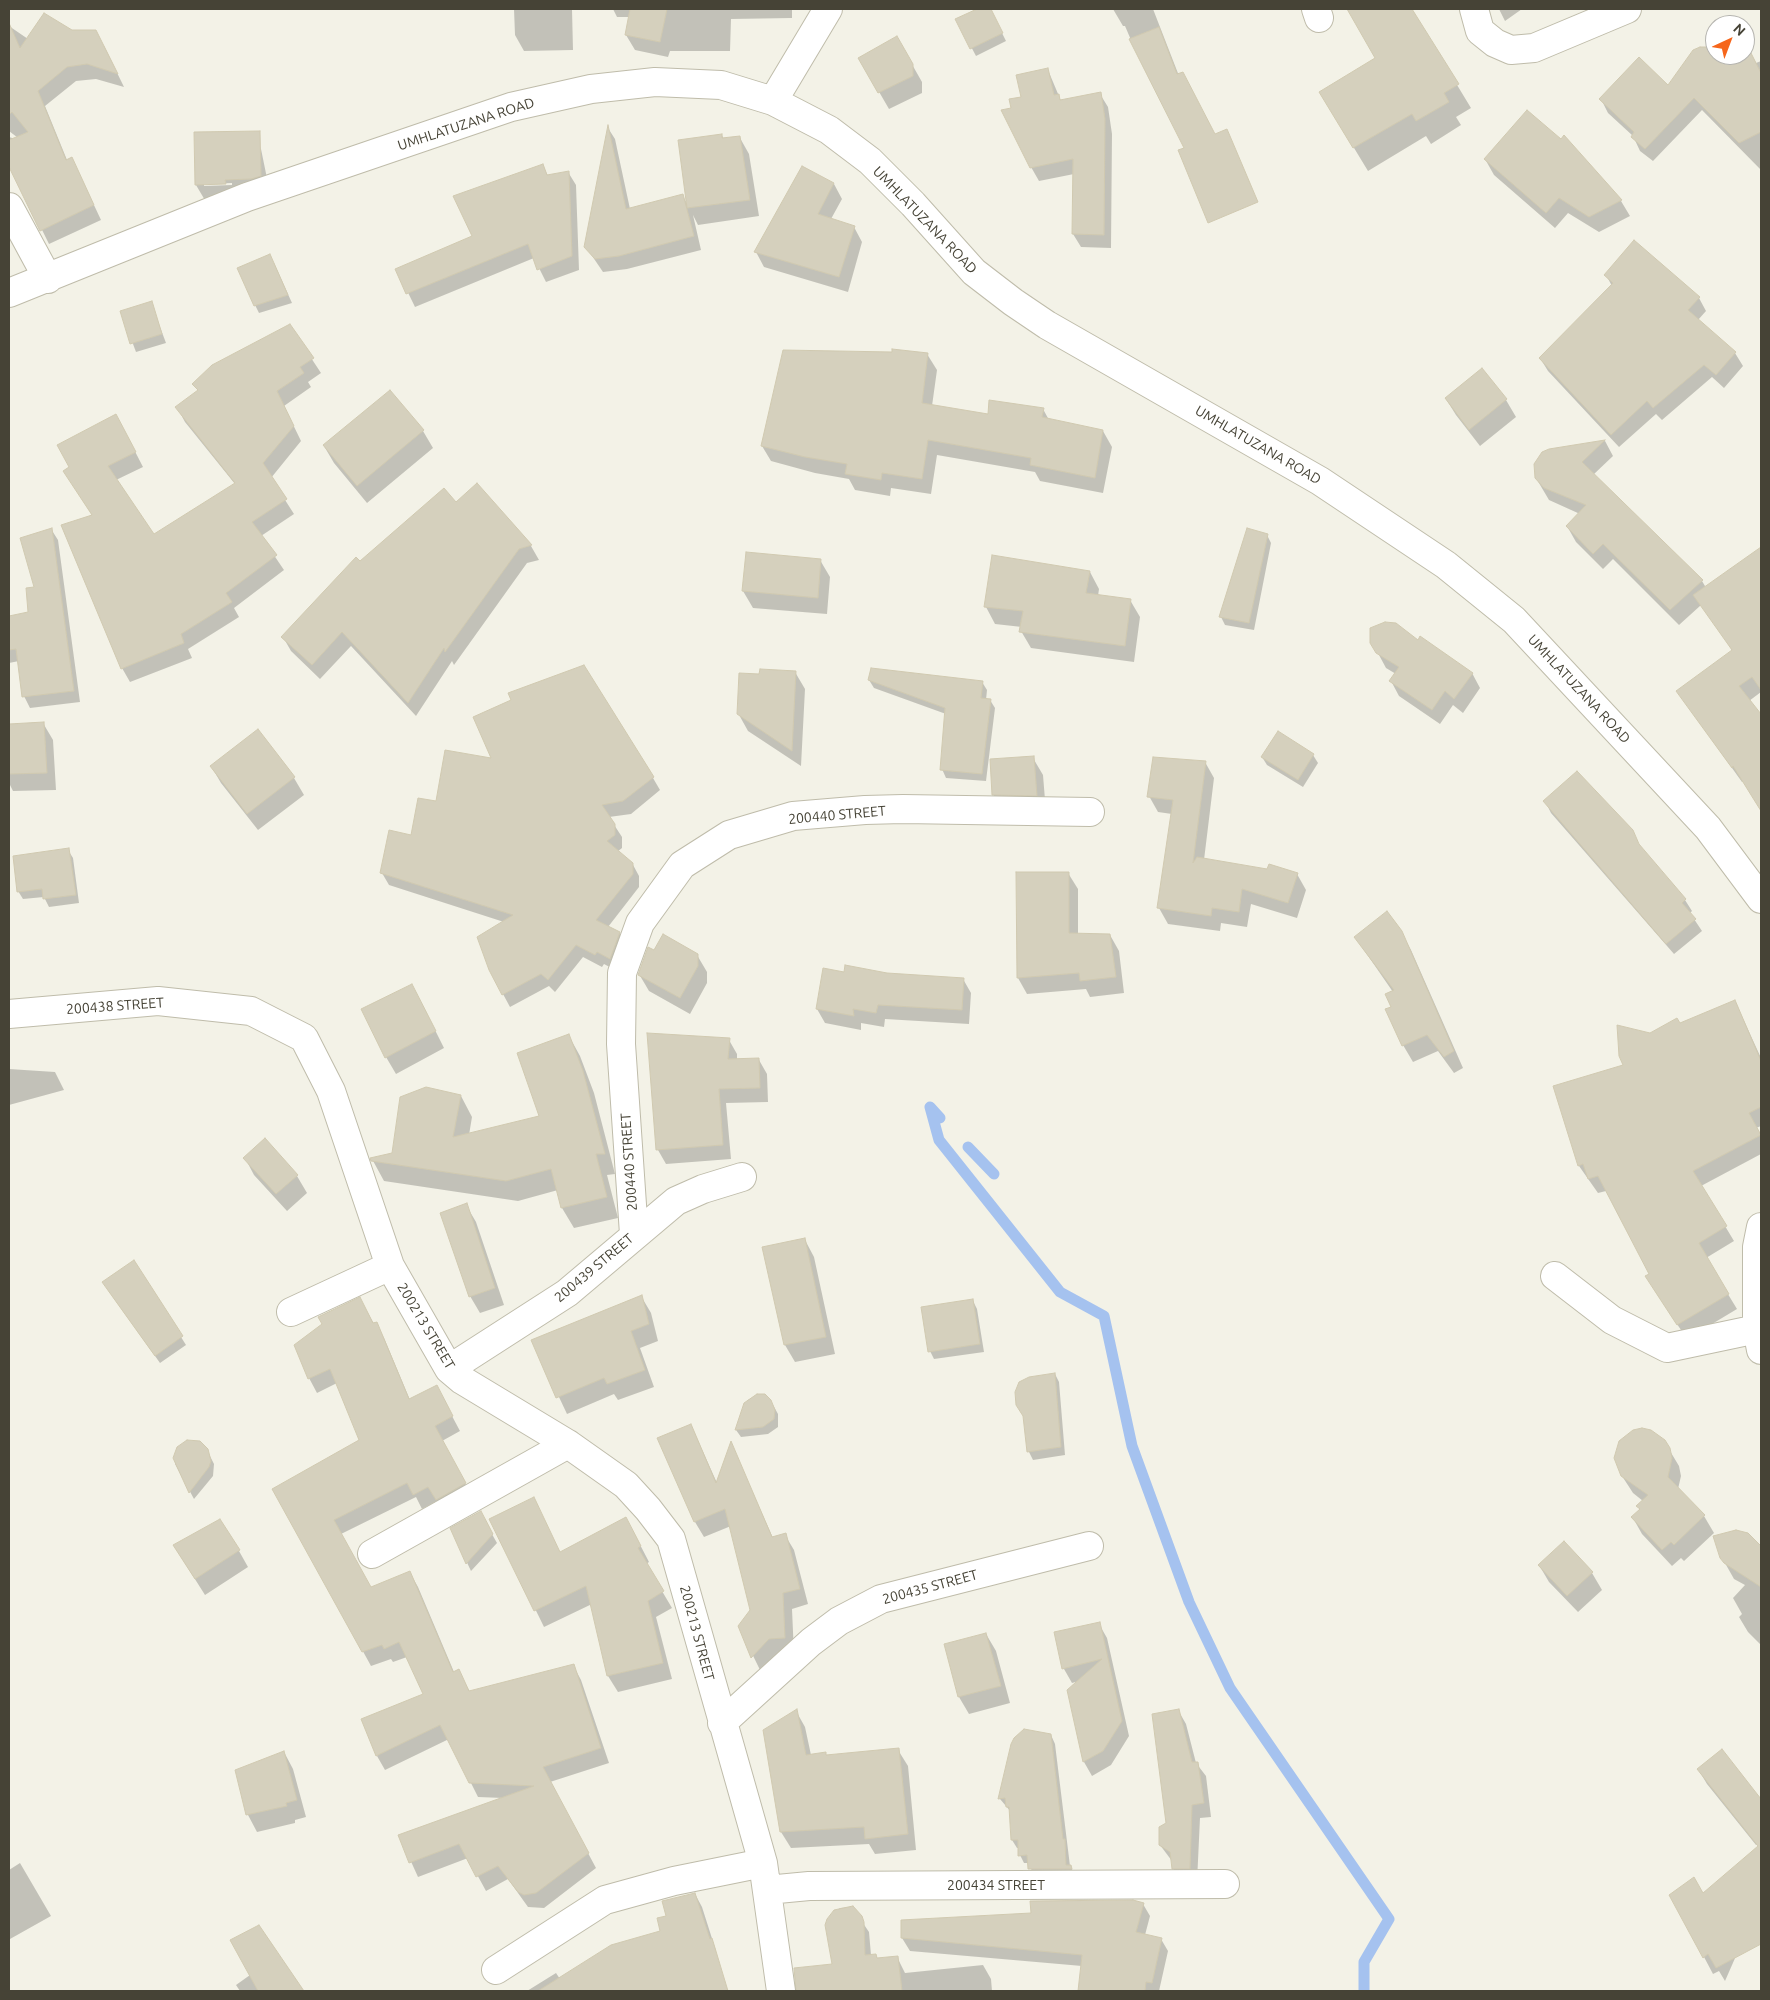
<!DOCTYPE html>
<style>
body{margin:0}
#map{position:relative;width:1770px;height:2000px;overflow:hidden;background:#f3f2e7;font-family:Ubuntu,sans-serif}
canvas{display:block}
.frame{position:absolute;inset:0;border:10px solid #464336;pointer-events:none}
.north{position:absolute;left:1705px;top:15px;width:50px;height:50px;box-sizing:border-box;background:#fff;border:1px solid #b5b4af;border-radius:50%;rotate:43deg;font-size:14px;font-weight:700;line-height:20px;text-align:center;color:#464336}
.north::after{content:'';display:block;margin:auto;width:18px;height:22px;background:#f6661b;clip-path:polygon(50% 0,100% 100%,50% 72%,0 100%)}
</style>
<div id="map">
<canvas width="1770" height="2000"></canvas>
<div class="frame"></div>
<div class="north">N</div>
</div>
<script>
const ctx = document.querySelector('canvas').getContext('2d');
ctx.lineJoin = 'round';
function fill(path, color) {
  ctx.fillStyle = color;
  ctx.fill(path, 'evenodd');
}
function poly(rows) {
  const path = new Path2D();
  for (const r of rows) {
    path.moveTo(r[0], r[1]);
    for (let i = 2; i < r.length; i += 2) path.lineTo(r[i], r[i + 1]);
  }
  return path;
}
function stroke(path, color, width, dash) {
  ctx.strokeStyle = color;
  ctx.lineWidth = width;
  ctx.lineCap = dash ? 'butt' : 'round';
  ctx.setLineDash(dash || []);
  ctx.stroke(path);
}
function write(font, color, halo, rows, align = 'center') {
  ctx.font = font + ' Ubuntu,sans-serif';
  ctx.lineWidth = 5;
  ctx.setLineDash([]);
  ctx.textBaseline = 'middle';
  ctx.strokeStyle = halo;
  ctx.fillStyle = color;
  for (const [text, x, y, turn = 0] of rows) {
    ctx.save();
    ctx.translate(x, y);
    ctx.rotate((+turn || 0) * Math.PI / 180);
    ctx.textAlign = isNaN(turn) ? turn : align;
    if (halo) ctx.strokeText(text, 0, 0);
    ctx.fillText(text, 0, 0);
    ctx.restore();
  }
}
fill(poly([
 [514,9,572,9,573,50,524,51,515,35],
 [613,9,792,9,792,18,731,19,730,51,670,51,668,57,635,50,626,35,630,17,617,17],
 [980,9,990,9,1006,41,976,56,957,20],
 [1113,9,1153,9,1207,148,1137,54,1125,26,1123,26],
 [1348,9,1411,9,1471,108,1456,117,1461,125,1431,144,1426,136,1368,171,1334,115,1377,59],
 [1499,9,1522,9,1505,21],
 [9,26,28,39,72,32,104,46,124,87,96,79,76,81,45,106,67,160,71,158,79,173,101,220,49,244,9,163,9,146,14,148,9,137,22,141,9,131],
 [897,38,922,82,922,93,889,109,860,59],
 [1745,44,1756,63,1761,61,1761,170,1702,110,1653,161,1640,151,1633,136,1608,113,1601,99,1668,87,1715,49,1715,55,1745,55],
 [1048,70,1061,101,1100,94,1108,107,1112,134,1111,248,1081,247,1073,234,1074,174,1039,181,1031,167,1012,109],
 [608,128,615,139,630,209,682,195,688,205,722,135,724,140,740,138,749,154,759,216,698,225,693,215,701,250,627,269,603,272,586,247],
 [251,132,261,149,270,193,206,202,196,185],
 [232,183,232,185,204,186,204,184],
 [1564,137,1621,201,1630,216,1599,232,1568,213,1555,228,1494,175,1485,159,1561,140],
 [543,166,548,176,568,172,576,185,579,270,546,282,534,258,415,307,397,270,474,237],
 [803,167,834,184,842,199,831,219,854,227,862,242,848,292,764,267,756,252],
 [274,263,292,303,259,313,255,305],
 [1606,275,1699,298,1706,311,1698,320,1735,353,1743,366,1724,388,1712,377,1662,420,1656,414,1619,447,1548,371,1540,358,1612,286],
 [151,303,166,343,136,352,121,312],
 [290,326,321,373,308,382,311,387,284,406,301,441,271,478,294,514,261,536,284,570,234,608,239,617,188,649,192,658,130,682,122,668,93,516,73,485,124,430,143,467,116,480,154,536,235,484,185,422,177,407,198,391,194,384],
 [927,354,937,370,932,406,989,416,1043,409,1049,420,1103,431,1112,447,1103,493,1040,481,1035,472,937,455,931,494,891,488,890,496,855,490,849,479,815,473,771,461,762,446],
 [1482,370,1506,400,1516,417,1480,446,1456,415,1446,399],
 [390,392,423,431,433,448,367,503,334,463,324,446],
 [1605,441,1613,456,1593,475,1702,581,1711,596,1679,625,1613,559,1603,569,1576,542,1567,526,1580,514,1549,500,1536,478,1549,450],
 [477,484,531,546,539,560,527,563,454,665,452,661,416,716,351,646,320,679,291,651,283,637,360,563,456,503],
 [51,529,58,540,80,702,30,708,24,696,19,661,9,663,9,617,29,614],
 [1267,535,1271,543,1254,630,1225,625,1221,617],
 [820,560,830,577,827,614,753,608,743,591],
 [1090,572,1099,589,1098,596,1130,600,1140,617,1134,662,1031,648,1021,631,1022,627,995,624,986,607],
 [1761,609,1761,692,1749,701,1761,716,1760,808,1743,781,1742,782,1677,691,1733,652,1721,632],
 [1372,642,1472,673,1480,688,1463,713,1453,705,1440,724,1399,696,1391,681,1396,674,1386,668],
 [795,672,805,689,801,766,748,731,738,713,760,675],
 [869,680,982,682,987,690,986,700,990,700,995,708,986,781,946,778,942,769,946,714,874,688],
 [43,723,53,740,56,790,13,791,9,783,9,725],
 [258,731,294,778,304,795,258,830,221,783,211,766],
 [1313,755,1318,763,1303,787,1267,765,1262,757],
 [1033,758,1043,775,1046,812,1003,811,993,794],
 [493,760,653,778,660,790,631,814,609,817,622,837,622,848,617,852,632,863,639,876,639,887,608,927,619,933,627,946,617,971,604,964,602,967,583,957,555,992,549,986,510,1007,490,970,504,922,389,885,382,873,437,803],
 [1205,762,1214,778,1204,860,1297,874,1306,890,1297,918,1251,904,1247,927,1221,923,1220,931,1168,924,1159,908,1172,814,1158,812,1149,796],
 [1545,801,1641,848,1685,900,1692,911,1690,913,1702,931,1674,954,1551,813],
 [68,850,73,858,79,903,49,907,44,897,23,899,18,891],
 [1068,873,1078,889,1078,934,1110,935,1119,951,1124,993,1090,997,1086,989,1027,994,1018,978],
 [1401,932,1411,950,1463,1068,1454,1073,1438,1051,1413,1062,1403,1045,1393,1007,1393,992,1355,937],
 [655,952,697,955,707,972,707,983,690,1014,649,991,639,974],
 [845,973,963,979,971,993,969,1024,885,1019,884,1027,861,1023,861,1030,825,1023,817,1009],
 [1735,1001,1761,1058,1761,1126,1756,1128,1761,1137,1761,1154,1701,1186,1734,1241,1706,1258,1737,1309,1687,1339,1655,1291,1650,1275,1606,1191,1598,1193,1579,1166,1555,1087,1625,1066,1650,1034,1679,1025],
 [421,1002,444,1048,396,1074,386,1057],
 [569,1036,580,1056,594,1093,615,1174,607,1175,618,1218,574,1228,562,1208,558,1190,518,1201,384,1181,372,1159,393,1154,461,1096,472,1117,469,1135,541,1116],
 [729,1040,737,1054,737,1060,759,1060,767,1074,768,1102,726,1103,731,1159,666,1164,658,1150],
 [9,1069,55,1072,64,1090,9,1105],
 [265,1140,297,1176,307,1193,287,1211,254,1175,245,1158],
 [466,1205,476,1222,504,1305,480,1313,470,1296],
 [805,1240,814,1257,835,1354,795,1362,785,1345,764,1248],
 [108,1290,181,1337,186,1345,160,1363],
 [641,1296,651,1313,658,1341,640,1348,654,1387,618,1400,614,1394,567,1414,532,1340],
 [360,1299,374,1324,376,1323,384,1338,410,1400,444,1401,460,1431,442,1441,473,1498,446,1514,437,1501,422,1509,416,1497,341,1534,371,1589,410,1573,418,1587,454,1672,458,1670,470,1692,573,1665,581,1680,609,1763,550,1782,596,1868,544,1908,528,1907,508,1879,486,1891,468,1858,418,1877,399,1835,503,1798,478,1797,449,1739,385,1770,377,1756,424,1695,407,1657,393,1662,391,1659,371,1666,274,1489,360,1440,337,1383,317,1393,309,1378],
 [973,1301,977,1309,984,1352,934,1359,930,1351],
 [1055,1374,1059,1382,1065,1455,1033,1460,1029,1452,1024,1416,1015,1399,1020,1383],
 [757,1395,773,1405,778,1414,778,1427,768,1434,741,1437,736,1430,748,1400],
 [691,1425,717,1483,731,1444,773,1538,785,1535,794,1550,808,1604,792,1609,794,1654,761,1672,739,1627,752,1610,731,1526,704,1537,695,1522,659,1439],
 [1664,1441,1679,1466,1681,1476,1678,1489,1704,1516,1714,1533,1684,1561,1681,1558,1672,1566,1642,1534,1633,1518,1641,1511,1638,1506,1643,1501,1633,1493,1622,1476],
 [207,1450,214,1464,213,1476,194,1499,175,1464,175,1452],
 [480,1513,497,1543,471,1571,451,1529],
 [491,1519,560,1553,635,1535,649,1562,646,1564,672,1608,656,1617,672,1679,618,1692,608,1676,592,1604,544,1627],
 [1748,1535,1761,1548,1761,1645,1748,1632,1739,1617,1742,1614,1733,1598,1745,1585,1734,1579,1725,1563],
 [1564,1543,1592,1573,1602,1590,1578,1612,1549,1582,1539,1565],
 [174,1546,239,1551,248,1567,205,1595],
 [1099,1624,1107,1638,1129,1736,1111,1765,1092,1776,1084,1762,1068,1691,1079,1681,1072,1683,1064,1669,1056,1633],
 [986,1634,996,1651,1010,1703,969,1714,959,1697,945,1645],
 [1178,1710,1186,1724,1196,1763,1206,1776,1211,1817,1200,1818,1197,1882,1181,1882,1173,1868,1172,1861,1160,1845,1167,1824],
 [796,1711,805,1727,811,1755,825,1753,827,1757,898,1750,908,1766,916,1850,875,1854,869,1844,791,1848,781,1832],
 [1051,1735,1055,1744,1070,1866,1075,1874,1034,1877,1029,1863,1024,1863,1020,1855,1019,1848,1017,1848,1012,1840,1011,1812,1000,1799,1012,1745],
 [1722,1751,1761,1802,1761,1844,1756,1845,1707,1784,1698,1769],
 [284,1752,293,1769,306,1817,295,1820,295,1823,257,1832,248,1815,237,1771],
 [1761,1845,1761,1899,1725,1981,1719,1971,1713,1974,1704,1957,1703,1895],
 [20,1863,51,1916,10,1939,9,1870],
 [695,1894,702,1907,716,1951,654,1990,527,1991,556,1973,560,1979,662,1931,668,1917],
 [1143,1904,1150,1916,1145,1935,1161,1939,1168,1951,1159,1991,1084,1991,1080,1986,1082,1966,910,1951,902,1938,903,1921,1032,1915],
 [852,1907,869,1932,871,1955,875,1955,878,1960,897,1957,905,1973,983,1965,991,1979,992,1991,833,1991,829,1966,833,1965,831,1915,840,1908],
 [259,1926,303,1991,240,1991,236,1985,250,1975]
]), '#0003');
stroke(poly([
 [940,1118,930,1107,939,1140,1060,1292,1104,1316,1132,1446,1189,1602,1230,1688,1389,1919,1364,1962,1364,1991],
 [968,1147,994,1174]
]), '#a5c2ef', 11);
const building = poly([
 [630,9,667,9,660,42,625,35,630,9],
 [977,9,991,9,1003,33,970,49,955,19,977,9],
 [1347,9,1412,9,1459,84,1444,93,1449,102,1416,121,1412,114,1353,148,1319,92,1375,58,1347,9],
 [44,13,72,30,96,30,118,74,87,64,67,67,38,91,66,160,72,157,94,205,40,231,9,167,9,140,28,132,12,112,9,115,9,23,20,48,44,13],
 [1159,27,1177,74,1183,72,1215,134,1227,129,1258,202,1208,223,1178,150,1184,148,1129,39,1159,27],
 [897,36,913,64,913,76,878,93,858,58,897,36],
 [1700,47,1715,47,1715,55,1745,55,1745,48,1749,49,1761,73,1761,132,1739,143,1694,98,1645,149,1631,137,1634,132,1599,99,1639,57,1668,85,1693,50,1700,47],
 [1048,68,1054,95,1059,94,1060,100,1101,92,1105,119,1104,235,1072,234,1073,159,1030,168,1001,110,1011,108,1009,99,1021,97,1016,75,1048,68],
 [1527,110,1561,139,1564,135,1622,200,1589,217,1559,198,1546,213,1484,159,1527,110],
 [608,125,626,209,683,194,694,236,619,256,595,259,584,247,608,125],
 [260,131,261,176,251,179,225,180,226,184,195,185,194,132,260,131],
 [722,134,722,138,740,136,750,200,687,208,678,140,722,134],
 [543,164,547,175,569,171,572,256,537,270,528,244,406,294,395,269,472,236,453,196,543,164],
 [802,166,834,183,818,214,855,226,839,277,754,252,802,166],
 [1634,240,1700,297,1688,310,1736,352,1716,375,1704,365,1653,408,1647,401,1611,435,1539,358,1613,283,1604,275,1634,240],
 [270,254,288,295,254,306,237,268,270,254],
 [152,301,162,334,130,344,120,311,152,301],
 [290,324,314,358,300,367,304,373,277,391,294,426,263,463,287,499,252,522,277,555,226,593,232,602,181,634,184,643,121,669,61,525,92,515,63,471,69,467,57,445,116,414,136,452,108,466,154,534,235,483,175,407,198,390,192,384,212,365,290,324],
 [892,349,928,353,922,403,988,414,989,400,1044,408,1042,417,1103,430,1095,478,1030,465,1031,458,928,440,922,479,882,473,881,480,845,474,847,464,805,457,761,446,783,350,892,352,892,349],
 [1482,368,1507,399,1469,430,1445,398,1482,368],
 [390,390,424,430,357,486,323,445,390,390],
 [1605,440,1582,462,1703,580,1670,610,1603,544,1593,554,1566,526,1586,505,1544,488,1535,478,1534,464,1542,452,1549,449,1605,440],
 [477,483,532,545,519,549,445,652,444,648,408,703,342,632,312,665,281,637,356,557,360,561,444,488,456,502,477,483],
 [52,528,74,691,22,697,16,649,9,650,9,616,28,612,26,588,34,587,20,538,52,528],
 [1247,528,1268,534,1249,623,1219,617,1247,528],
 [1761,547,1761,690,1752,677,1739,686,1761,714,1761,811,1733,766,1732,768,1676,691,1732,650,1693,595,1761,547],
 [746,552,821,559,818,598,742,591,746,552],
 [992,555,1090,571,1086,593,1131,599,1125,646,1019,632,1023,611,984,607,992,555],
 [1385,622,1396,623,1418,640,1420,636,1473,673,1454,699,1445,691,1432,710,1389,681,1399,667,1376,653,1370,643,1370,628,1385,622],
 [584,665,654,777,623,801,602,805,615,824,615,835,607,841,633,863,633,874,596,920,620,932,610,959,597,952,595,955,576,945,548,980,541,974,502,995,489,970,477,937,513,915,380,873,389,830,411,835,418,798,436,801,445,750,491,758,473,717,511,700,508,693,584,665],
 [871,668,983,681,981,698,991,699,982,774,940,770,945,708,868,680,871,668],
 [760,669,796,671,792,751,737,714,739,673,759,674,760,669],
 [44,722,47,773,9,774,9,724,44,722],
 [258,729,295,777,247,814,210,766,258,729],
 [1278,731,1314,754,1298,780,1261,757,1278,731],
 [1034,756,1037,796,992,795,990,759,1034,756],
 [1153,757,1206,761,1193,863,1197,857,1267,869,1269,864,1298,873,1288,903,1242,889,1239,912,1212,908,1211,916,1157,908,1173,800,1147,797,1153,757],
 [1577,771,1633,830,1639,844,1686,899,1682,903,1696,919,1666,944,1543,801,1577,771],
 [69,848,76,895,43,899,42,889,17,892,13,856,69,848],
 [1016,872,1069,872,1069,933,1110,934,1116,977,1080,981,1079,973,1017,978,1016,872],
 [1387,911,1402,931,1454,1051,1444,1057,1427,1035,1402,1046,1385,1009,1391,1007,1385,994,1394,990,1354,937,1387,911],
 [663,934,698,954,698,966,680,998,638,975,648,947,654,950,663,934],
 [845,965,887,973,964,978,962,1010,878,1005,876,1013,853,1009,854,1016,816,1009,823,968,844,972,845,965],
 [412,984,436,1031,385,1058,361,1009,412,984],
 [1735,1000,1761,1061,1761,1107,1749,1113,1761,1135,1693,1171,1727,1226,1699,1243,1729,1294,1677,1325,1645,1276,1649,1274,1598,1176,1588,1179,1583,1164,1578,1166,1553,1086,1623,1065,1619,1056,1617,1025,1650,1033,1677,1018,1680,1023,1735,1000],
 [647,1033,730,1038,728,1059,759,1058,760,1088,719,1089,723,1145,656,1150,647,1033],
 [569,1034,583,1071,605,1154,596,1154,607,1197,561,1208,551,1169,506,1181,371,1161,370,1158,392,1153,400,1097,426,1087,461,1095,453,1137,539,1116,517,1053,569,1034],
 [265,1138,298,1175,276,1194,243,1158,265,1138],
 [467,1203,495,1288,469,1297,440,1213,467,1203],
 [805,1238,826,1337,784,1345,762,1247,805,1238],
 [134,1260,183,1336,155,1356,102,1282,134,1260],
 [642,1295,649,1324,631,1331,645,1370,607,1384,604,1378,556,1398,531,1340,642,1295],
 [360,1297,373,1323,377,1322,409,1399,437,1385,453,1416,435,1426,466,1483,436,1500,428,1487,413,1495,407,1483,334,1520,371,1587,410,1571,453,1672,459,1669,469,1691,574,1664,601,1748,543,1767,589,1853,536,1893,524,1895,518,1892,498,1866,476,1877,459,1844,409,1863,398,1835,534,1786,469,1783,440,1725,376,1756,361,1719,423,1694,399,1642,384,1649,382,1645,362,1652,272,1489,359,1440,330,1369,308,1379,294,1345,322,1324,318,1317,360,1297],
 [973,1299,980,1344,928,1352,921,1307,973,1299],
 [1055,1373,1061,1447,1027,1452,1023,1416,1016,1405,1015,1392,1019,1382,1029,1377,1055,1373],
 [757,1394,765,1394,771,1400,775,1410,774,1419,763,1427,735,1430,744,1403,757,1394],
 [691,1424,716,1483,731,1441,772,1537,786,1533,800,1589,783,1593,785,1638,769,1639,751,1658,738,1626,750,1610,725,1509,694,1522,657,1438,691,1424],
 [1642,1428,1651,1430,1665,1440,1670,1448,1672,1458,1668,1477,1705,1515,1674,1545,1671,1542,1662,1550,1631,1517,1640,1509,1636,1506,1648,1495,1621,1476,1614,1458,1619,1441,1633,1430,1642,1428],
 [187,1440,200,1441,208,1449,211,1461,209,1467,189,1493,173,1458,177,1447,187,1440],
 [534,1497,560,1552,626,1517,641,1546,638,1548,664,1591,648,1601,663,1663,607,1676,586,1586,534,1611,489,1519,534,1497],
 [481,1511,493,1534,466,1564,450,1528,481,1511],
 [220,1519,240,1550,195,1579,173,1545,220,1519],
 [1736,1530,1748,1533,1761,1546,1761,1587,1724,1563,1720,1558,1713,1536,1736,1530],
 [1564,1541,1593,1572,1567,1596,1538,1565,1564,1541],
 [1100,1622,1122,1721,1103,1751,1083,1762,1067,1690,1102,1659,1062,1669,1054,1632,1100,1622],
 [986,1633,1001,1686,958,1697,944,1644,986,1633],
 [797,1709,806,1755,826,1752,826,1755,899,1748,908,1834,865,1839,864,1827,780,1832,763,1730,797,1709],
 [1179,1709,1192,1762,1198,1762,1204,1803,1192,1805,1190,1869,1172,1869,1170,1852,1159,1845,1159,1827,1166,1823,1152,1714,1179,1709],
 [1024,1729,1051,1734,1063,1839,1065,1839,1066,1865,1071,1865,1072,1869,1028,1869,1027,1855,1018,1856,1018,1840,1011,1840,1009,1807,1006,1807,1005,1798,998,1799,1011,1744,1014,1738,1024,1729],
 [1722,1749,1761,1799,1761,1944,1716,1968,1708,1954,1703,1958,1669,1895,1694,1877,1703,1893,1758,1846,1697,1769,1722,1749],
 [284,1751,297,1800,286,1803,287,1806,246,1815,235,1770,284,1751],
 [695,1893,710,1939,712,1938,728,1991,538,1991,611,1945,660,1931,657,1918,666,1916,662,1901,695,1893],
 [1133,1900,1144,1903,1136,1932,1162,1938,1152,1983,1146,1982,1145,1991,1078,1991,1082,1955,901,1938,901,1920,1031,1913,1030,1901,1133,1900],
 [853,1906,862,1916,864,1922,865,1955,876,1954,877,1958,898,1956,902,1991,796,1991,794,1968,832,1964,825,1925,827,1919,834,1910,853,1906],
 [259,1925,304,1991,258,1991,230,1940,259,1925]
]);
fill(building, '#d5d0bd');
stroke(building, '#d0c9b0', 1);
const minor = poly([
 [1316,9,1319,18],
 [1474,9,1480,31,1495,43,1511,50,1534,48,1627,9],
 [773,101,828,9],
 [9,207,48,279],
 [9,293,247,197,511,107,591,89,655,82,721,85,773,101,829,130,870,161,913,204,974,272,1013,302,1047,325,1320,481,1446,565,1514,620,1708,828,1761,899],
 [9,1014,158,1001,251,1011,304,1038,331,1091,390,1266,449,1369,462,1380,568,1444,626,1485,648,1509,671,1539,763,1863,781,1991],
 [1761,1227,1757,1247,1757,1329,1761,1350],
 [634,1234,621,1044,622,973,640,923,682,865,729,835,793,816,865,810,903,809,1090,812],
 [1555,1276,1612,1320,1667,1348,1757,1329],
 [291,1312,390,1266],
 [449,1369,567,1293,676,1201,703,1189,742,1177],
 [372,1554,568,1444],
 [722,1723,811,1642,839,1621,881,1599,1089,1546],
 [767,1890,809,1886,1225,1884],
 [496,1970,605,1900,674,1881,763,1863]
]);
stroke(minor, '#bfbcaa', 30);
stroke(minor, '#fff', 28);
write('14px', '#464336', '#fff', [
 ["UMHLATUZANA ROAD",466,124,-18],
 ["UMHLATUZANA ROAD",925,220,46],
 ["UMHLATUZANA ROAD",1258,445,30],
 ["UMHLATUZANA ROAD",1579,689,47],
 ["200440 STREET",837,815,-5],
 ["200438 STREET",115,1006,-4],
 ["200440 STREET",629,1162,-94],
 ["200439 STREET",594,1268,-40],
 ["200213 STREET",426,1326,59],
 ["200435 STREET",930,1587,-15],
 ["200213 STREET",697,1633,75],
 ["200434 STREET",996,1885]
]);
</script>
